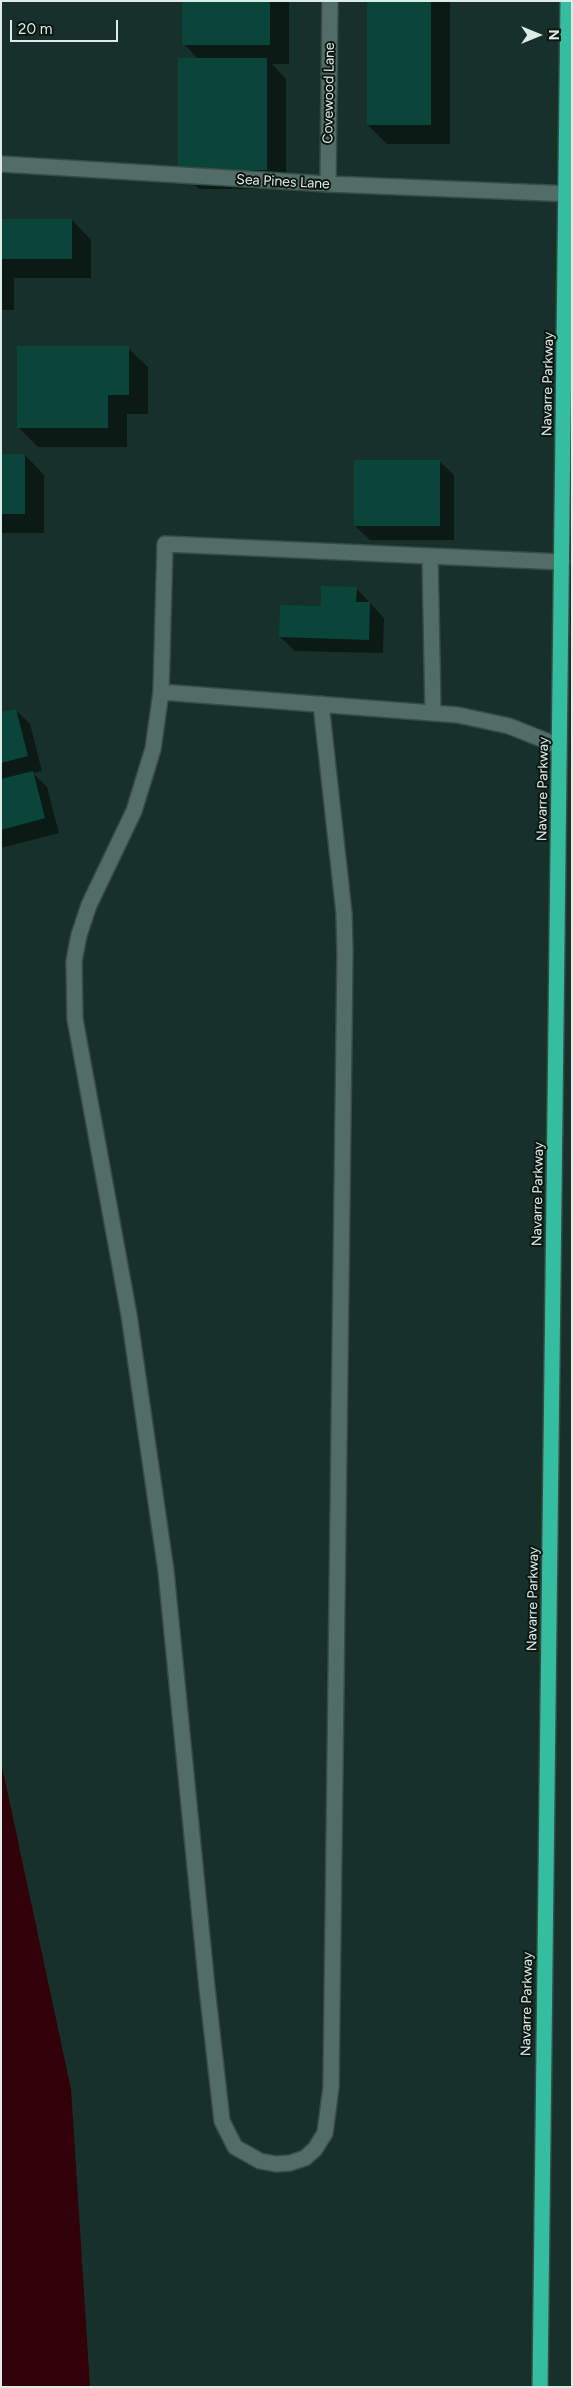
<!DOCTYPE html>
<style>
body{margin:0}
#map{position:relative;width:573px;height:2388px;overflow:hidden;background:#17312a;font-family:Figtree,sans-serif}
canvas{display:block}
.frame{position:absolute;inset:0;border:2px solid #ddece7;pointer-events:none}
.north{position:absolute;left:513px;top:10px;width:50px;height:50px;-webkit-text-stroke:4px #0b1713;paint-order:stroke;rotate:90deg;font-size:14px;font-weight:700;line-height:20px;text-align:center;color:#ddece7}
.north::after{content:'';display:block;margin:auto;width:18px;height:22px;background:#ddece7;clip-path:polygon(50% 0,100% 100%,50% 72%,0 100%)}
.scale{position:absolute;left:10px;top:20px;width:108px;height:22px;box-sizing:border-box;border:2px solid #ddece7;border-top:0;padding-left:6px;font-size:15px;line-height:18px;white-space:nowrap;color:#ddece7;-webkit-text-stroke:4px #0b1713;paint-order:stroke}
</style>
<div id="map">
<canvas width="573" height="2388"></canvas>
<div class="frame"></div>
<div class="north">N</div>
<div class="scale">20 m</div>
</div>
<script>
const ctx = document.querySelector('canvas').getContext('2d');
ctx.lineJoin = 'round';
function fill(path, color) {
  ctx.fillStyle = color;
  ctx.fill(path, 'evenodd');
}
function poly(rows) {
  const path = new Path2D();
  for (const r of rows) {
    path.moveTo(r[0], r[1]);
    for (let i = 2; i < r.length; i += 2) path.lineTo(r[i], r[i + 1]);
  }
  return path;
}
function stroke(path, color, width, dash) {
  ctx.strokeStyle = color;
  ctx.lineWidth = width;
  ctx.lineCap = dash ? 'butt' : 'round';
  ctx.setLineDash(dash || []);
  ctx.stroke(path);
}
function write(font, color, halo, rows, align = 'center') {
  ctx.font = font + ' Figtree,sans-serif';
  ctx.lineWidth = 4;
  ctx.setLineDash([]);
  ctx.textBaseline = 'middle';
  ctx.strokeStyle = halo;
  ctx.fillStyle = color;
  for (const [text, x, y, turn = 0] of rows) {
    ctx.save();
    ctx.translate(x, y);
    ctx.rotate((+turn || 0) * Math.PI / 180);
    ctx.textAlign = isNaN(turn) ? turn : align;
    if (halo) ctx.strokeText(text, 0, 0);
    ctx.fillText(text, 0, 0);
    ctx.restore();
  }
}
fill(poly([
 [1,1762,71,2089,90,2387,1,2387]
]), '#310009');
fill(poly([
 [184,1,289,1,289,64,272,64,286,79,286,189,199,189,179,169,198,59,184,44],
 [368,1,450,1,450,144,387,144,368,125],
 [1,220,72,220,91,240,91,278,14,278,14,310,1,310],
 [128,348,148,367,148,414,127,414,127,447,38,447,18,427],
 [1,455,25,455,44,475,44,533,1,533],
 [439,461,454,475,454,540,370,540,355,526],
 [356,588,384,618,383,653,295,651,280,637,322,607],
 [16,710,30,724,42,771,33,773,47,787,59,833,1,848,1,714]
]), '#0007');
fill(poly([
 [182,1,270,1,270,45,182,45],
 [367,1,431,1,431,125,367,125],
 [178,58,267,58,267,170,178,170],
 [1,219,72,219,72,259,1,259],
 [17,346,129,346,129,395,108,395,108,428,17,428],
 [1,454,25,454,25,514,1,514],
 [354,460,440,460,440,526,354,526],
 [321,586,357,587,356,602,370,602,369,640,279,637,280,605,321,606],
 [16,709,28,756,1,763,1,712],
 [33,771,45,818,1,830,1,779]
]), '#094639');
const minor = poly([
 [1,164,328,184,572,194],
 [328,184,330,1],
 [430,556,433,713],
 [161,692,458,715,509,726,559,746],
 [321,704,344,913,345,953,331,2087,325,2133,315,2149,305,2158,290,2163,276,2164,260,2161,235,2147,222,2121,207,1988,166,1571,129,1315,75,1019,74,961,79,935,89,905,134,811,153,749,161,692,165,544,562,562]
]);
const highway = poly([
 [540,2387,568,1]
]);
stroke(minor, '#364c46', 18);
stroke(highway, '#364c46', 18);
stroke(minor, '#526d65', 15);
stroke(highway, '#35bd9f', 15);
write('14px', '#ddece7', '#0b1713', [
 ["Covewood Lane",329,93,-89],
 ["Sea Pines Lane",283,182,3],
 ["Navarre Parkway",548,384,-89],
 ["Navarre Parkway",543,789,-89],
 ["Navarre Parkway",538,1194,-89],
 ["Navarre Parkway",533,1599,-89],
 ["Navarre Parkway",527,2004,-89]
]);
</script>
